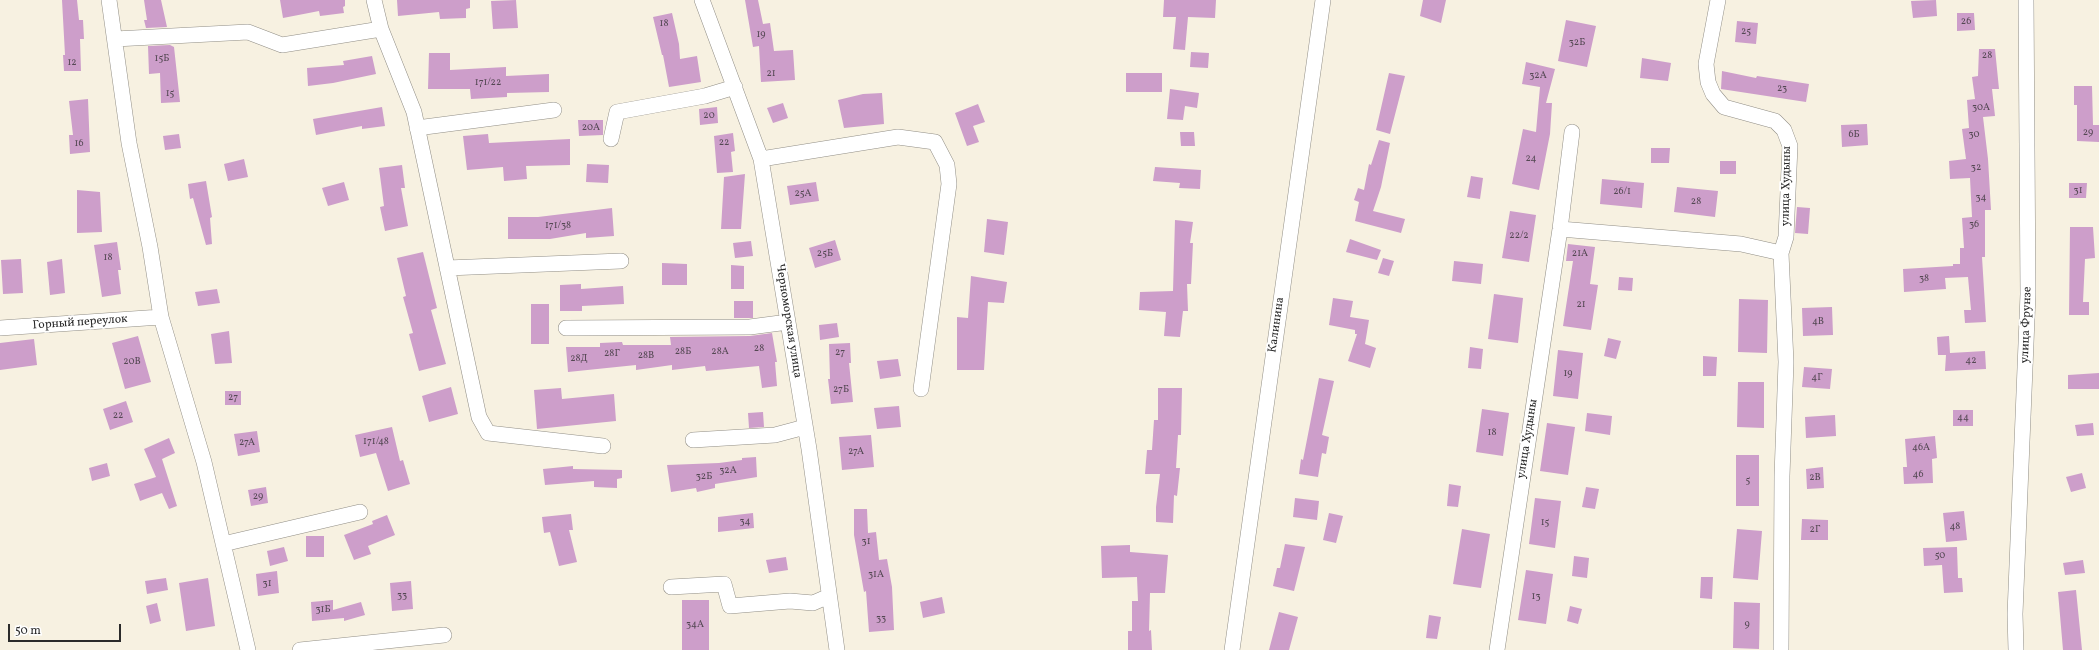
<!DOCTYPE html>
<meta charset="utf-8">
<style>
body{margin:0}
#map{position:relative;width:2099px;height:650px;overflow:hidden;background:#f7f1e1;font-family:Vollkorn,serif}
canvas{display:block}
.scale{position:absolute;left:8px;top:624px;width:113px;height:18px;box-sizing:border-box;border:2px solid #2b2b2b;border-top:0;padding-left:5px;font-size:12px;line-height:14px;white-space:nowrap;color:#2b2b2b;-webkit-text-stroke:3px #fff;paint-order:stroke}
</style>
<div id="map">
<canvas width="2099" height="650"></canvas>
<div class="scale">50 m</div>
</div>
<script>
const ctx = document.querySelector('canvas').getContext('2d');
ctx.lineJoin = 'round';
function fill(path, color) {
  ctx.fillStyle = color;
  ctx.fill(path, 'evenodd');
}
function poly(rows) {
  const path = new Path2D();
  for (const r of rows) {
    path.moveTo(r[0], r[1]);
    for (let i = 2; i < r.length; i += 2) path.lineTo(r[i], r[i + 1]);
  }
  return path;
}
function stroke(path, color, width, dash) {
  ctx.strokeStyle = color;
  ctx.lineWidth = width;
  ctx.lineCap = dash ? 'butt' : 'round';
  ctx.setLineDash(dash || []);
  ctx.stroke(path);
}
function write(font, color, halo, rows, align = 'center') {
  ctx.font = font + ' Vollkorn,serif';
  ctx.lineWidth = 4;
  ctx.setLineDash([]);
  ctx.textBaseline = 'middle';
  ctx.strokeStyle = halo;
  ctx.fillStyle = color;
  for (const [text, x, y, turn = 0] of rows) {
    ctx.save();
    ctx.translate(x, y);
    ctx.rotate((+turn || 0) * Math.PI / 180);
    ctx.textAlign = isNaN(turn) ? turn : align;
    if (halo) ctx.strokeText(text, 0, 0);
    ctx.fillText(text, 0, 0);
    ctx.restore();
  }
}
fill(poly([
 [62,0,77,0,79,20,83,20,84,39,80,39,81,71,64,71,63,55,65,55],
 [144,0,161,0,167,27,146,28,144,20,147,20],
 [280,0,345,0,345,6,343,7,344,13,320,16,319,11,283,18],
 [397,0,470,0,470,8,466,9,466,18,440,19,439,12,398,16],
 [516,0,518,28,493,29,491,1],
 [745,0,758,0,763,24,770,23,774,51,793,50,795,80,761,82,759,46,753,47],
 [1164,0,1216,0,1215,18,1188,17,1185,50,1173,49,1176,17,1163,17],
 [1423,0,1446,0,1441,23,1420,16],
 [1936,0,1937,16,1913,18,1911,1],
 [672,13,679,44,680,59,697,56,701,82,669,87,663,55,662,55,653,17],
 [1957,13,1974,13,1975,30,1957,31],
 [1566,20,1596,26,1587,67,1558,61],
 [1737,21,1758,23,1756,44,1735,42],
 [170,45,174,47,180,102,161,103,160,73,149,74,148,46],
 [1979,49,1995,49,1999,89,1992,89,1995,116,1983,117,1988,159,1991,210,1985,210,1985,257,1982,257,1986,322,1965,323,1964,310,1971,310,1968,277,1945,278,1946,289,1904,292,1903,269,1953,266,1953,264,1960,264,1960,248,1964,248,1962,218,1972,217,1970,178,1950,179,1949,161,1966,159,1962,129,1969,128,1967,100,1975,99,1972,77,1978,76],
 [1191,52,1209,53,1208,68,1190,67],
 [429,53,450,53,450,70,506,67,506,76,549,74,549,92,507,93,507,97,471,99,470,89,428,89],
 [372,56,376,74,333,83,308,86,307,68,344,65,343,61],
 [1642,58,1671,63,1668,81,1640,78],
 [1526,62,1555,69,1546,103,1552,103,1550,134,1539,190,1512,184,1523,129,1536,132,1540,87,1522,84],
 [1722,71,1756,78,1757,76,1809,84,1806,102,1721,89],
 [1126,73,1162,73,1162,92,1126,92],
 [1389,73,1405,76,1390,134,1376,130],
 [2074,86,2092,86,2093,125,2099,125,2099,142,2077,141,2077,105,2074,105],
 [1170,89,1199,93,1197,108,1185,106,1183,120,1167,119],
 [882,93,884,124,844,128,838,100,863,94],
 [88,99,90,152,70,154,69,135,73,135,69,101],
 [783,103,788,118,773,123,767,108],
 [978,104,985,122,973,126,979,142,967,146,955,113],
 [382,107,385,126,362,129,362,126,316,135,313,119],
 [717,107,718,123,700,125,699,109],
 [578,120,603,120,603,135,579,136],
 [1867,124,1868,145,1842,147,1841,125],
 [1180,132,1194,132,1195,146,1181,146],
 [733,133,735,151,731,152,733,172,717,173,714,136],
 [179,134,181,148,165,150,163,136],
 [488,134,489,143,570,139,570,165,526,166,527,179,504,181,503,167,467,170,463,136],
 [1379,140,1390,143,1381,187,1373,211,1405,219,1401,233,1355,221,1359,202,1354,200,1358,188,1364,190,1369,164,1371,165],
 [1651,148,1670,148,1669,163,1651,163],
 [244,159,248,177,228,181,224,164],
 [1720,161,1736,161,1736,174,1720,174],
 [587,164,609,165,608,183,586,182],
 [402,165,405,188,401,188,408,226,385,231,380,207,384,206,379,168],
 [1155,167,1201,170,1200,189,1179,188,1180,183,1153,181],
 [745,174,741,229,721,229,724,177],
 [1471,176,1483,178,1480,199,1467,197],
 [1602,179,1644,183,1642,208,1600,204],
 [206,181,212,217,210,218,212,244,206,245,193,198,190,199,188,184],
 [344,182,349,200,328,206,322,188],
 [816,182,819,201,790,205,787,186],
 [2069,183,2087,183,2086,198,2069,198],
 [1677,187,1718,191,1715,217,1674,212],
 [77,190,100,192,102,232,77,233],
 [1797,207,1810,208,1808,234,1795,233],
 [612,208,614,236,586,238,586,233,550,239,508,239,508,217,538,217],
 [1510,211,1536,215,1529,262,1502,258],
 [987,219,1008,222,1004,255,984,252],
 [1175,220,1193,222,1190,243,1193,243,1191,284,1187,284,1188,311,1183,311,1180,337,1164,336,1166,312,1139,310,1140,292,1173,291],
 [2070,227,2093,227,2095,258,2085,259,2083,302,2089,302,2089,315,2069,315],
 [1350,239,1381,250,1377,260,1346,252],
 [835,240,841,260,815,268,809,248],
 [751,241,753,256,735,258,733,243],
 [117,242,121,270,118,270,121,294,102,297,94,245],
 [1568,244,1595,247,1590,284,1598,285,1591,330,1563,326,1573,261,1566,261],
 [423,252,437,308,431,310,446,364,419,371,409,334,413,333,403,297,406,296,397,258],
 [1383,258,1394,261,1389,276,1378,273],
 [21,259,23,293,3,294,1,260],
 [62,259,65,293,50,295,47,262],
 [1454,261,1483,264,1481,284,1452,281],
 [662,263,687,264,687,285,662,285],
 [731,265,744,266,744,289,731,289],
 [971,276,1007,282,1004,303,988,302,984,370,957,370,957,317,968,318],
 [1619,277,1633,278,1632,291,1618,290],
 [581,284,581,289,623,286,624,304,582,306,582,311,560,311,560,285],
 [217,289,220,303,198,306,195,292],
 [1494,294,1523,298,1518,343,1488,339],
 [1333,298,1353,301,1350,317,1369,320,1365,344,1376,348,1370,368,1348,361,1357,334,1355,334,1355,330,1329,325],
 [1739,299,1768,300,1767,353,1738,352],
 [734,301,753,301,753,318,734,318],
 [531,304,549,304,549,344,531,344],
 [1832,307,1833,335,1803,336,1802,308],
 [837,323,839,337,820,340,819,325],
 [229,331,232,363,215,364,211,334],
 [772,333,777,362,775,362,777,386,762,388,759,366,706,371,705,366,672,370,672,365,636,370,636,365,568,372,566,347,600,347,600,343,622,342,623,345,671,345,670,337,750,336],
 [138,336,151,382,125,389,112,343],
 [1949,336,1950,353,1985,351,1986,369,1945,371,1946,355,1938,355,1937,337],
 [1608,338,1621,341,1616,359,1604,356],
 [34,339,37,365,0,370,0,343],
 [850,343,851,363,849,363,853,402,831,404,828,379,830,379,829,344],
 [1470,347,1483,349,1481,369,1468,368],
 [1558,350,1583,353,1578,399,1553,396],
 [1703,356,1717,357,1716,376,1703,376],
 [898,359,901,376,880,379,877,361],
 [1804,367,1832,369,1830,389,1802,387],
 [2099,373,2099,389,2068,389,2068,375],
 [1319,378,1334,381,1322,435,1329,437,1326,454,1322,453,1318,477,1299,474,1301,459,1303,460],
 [1738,382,1764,382,1764,428,1737,427],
 [451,387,458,414,429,422,422,396],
 [561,388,562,399,614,394,616,421,537,429,534,390],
 [1158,388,1182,388,1181,435,1178,435,1176,468,1180,468,1177,496,1174,495,1173,523,1156,522,1156,507,1160,474,1145,474,1147,450,1152,450,1154,420,1158,420],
 [225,391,241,391,241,405,225,405],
 [126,401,133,422,110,430,103,409],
 [899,406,901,427,877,429,874,408],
 [1482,409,1509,413,1503,456,1476,452],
 [1953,410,1973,410,1973,426,1953,426],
 [763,412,764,427,749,428,748,413],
 [1587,413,1612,416,1610,435,1585,431],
 [1835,415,1836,436,1806,438,1805,417],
 [1547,423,1575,427,1568,475,1540,471],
 [2093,423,2094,435,2077,436,2075,425],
 [392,427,400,461,403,460,410,484,388,491,376,453,360,457,355,435],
 [257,431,260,452,238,456,234,434],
 [871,435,874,467,842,470,839,437],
 [1935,436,1937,458,1932,459,1933,483,1904,484,1903,467,1907,467,1905,439],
 [169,438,175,453,162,459,177,506,169,509,162,493,140,501,134,484,156,477,144,449],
 [1736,455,1759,455,1759,506,1736,506],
 [756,457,757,477,715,484,715,488,697,492,696,488,671,492,667,465,719,463,742,460,742,458],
 [107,463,110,476,92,481,89,468],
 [573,466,573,469,622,470,622,478,617,479,617,488,594,487,594,481,545,485,543,469],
 [1823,467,1824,488,1807,489,1806,469],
 [2082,473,2086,488,2071,492,2066,477],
 [1449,484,1461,486,1458,507,1447,506],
 [266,487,268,503,251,506,248,490],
 [1586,487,1599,489,1595,509,1582,507],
 [1295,498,1319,501,1317,520,1293,517],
 [1535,498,1561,501,1555,548,1529,544],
 [854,509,867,509,868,533,876,532,879,560,887,559,892,587,894,630,869,632,866,591,864,592,854,535],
 [1964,511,1967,540,1946,542,1943,513],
 [753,513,754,528,718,532,718,517],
 [1329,513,1343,516,1336,543,1323,540],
 [571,514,573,530,569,530,577,562,559,566,550,532,544,533,542,517],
 [387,515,395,535,368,546,371,554,354,560,344,535,373,524,372,521],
 [1802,519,1828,520,1828,540,1801,540],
 [1462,529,1490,534,1481,588,1453,584],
 [1737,529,1762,531,1758,580,1733,578],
 [306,536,324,536,324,557,306,557],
 [1285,544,1305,547,1294,591,1273,586,1277,568,1280,568],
 [1130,545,1130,552,1168,555,1165,593,1150,593,1149,631,1151,630,1152,650,1128,650,1128,631,1132,631,1132,601,1138,601,1137,577,1102,578,1101,546],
 [284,547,288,561,270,566,267,551],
 [1957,547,1958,578,1962,578,1963,592,1944,593,1942,565,1924,566,1923,548],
 [1574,556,1589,558,1587,578,1572,576],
 [786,557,788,570,769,573,766,560],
 [2083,560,2085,573,2065,575,2063,563],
 [1526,570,1553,574,1546,624,1518,620],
 [277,571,279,593,258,596,256,574],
 [1701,577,1713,577,1712,599,1700,598],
 [166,578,168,590,147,594,145,581],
 [208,578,215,626,186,631,179,583],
 [411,581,413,609,392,611,390,583],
 [2076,590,2082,650,2063,650,2058,592],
 [942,597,945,613,923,618,920,602],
 [333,600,333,610,361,602,365,615,344,621,344,618,312,621,311,602],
 [682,600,709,600,709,650,682,650],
 [1734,602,1760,603,1759,649,1733,648],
 [157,603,161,621,150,624,146,606],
 [1570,606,1582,609,1578,624,1567,621],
 [1279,612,1298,617,1289,650,1269,650],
 [1429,615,1441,617,1437,639,1426,638]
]), '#cd9eca');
const minor = poly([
 [109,0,129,143,150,247,161,317,204,462,248,650],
 [374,0,381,29,414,112,479,417,488,433,603,446],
 [702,0,761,159,809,449,837,650],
 [1718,0,1706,64,1708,82,1713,94,1724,107,1775,121,1784,130,1790,146,1786,237,1781,253,1786,362,1782,476,1781,650],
 [115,39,248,32,282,45,381,29],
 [417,128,554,110],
 [611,139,617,112,705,96,735,87],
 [761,159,898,137,935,142,947,165,949,184,921,389],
 [1560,229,1741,244,1781,253],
 [447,268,621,261],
 [0,328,161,317],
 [566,328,750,327,788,322],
 [693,440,775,435,805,427],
 [223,544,360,512],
 [671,587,724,584,730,606,790,601,813,603,829,596],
 [300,650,444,635],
 [1232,650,1323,0],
 [1497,650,1560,229,1572,132],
 [2016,650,2015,614,2028,294,2026,0]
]);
stroke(minor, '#918e86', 16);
stroke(minor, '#fff', 15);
write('10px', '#544853', null, [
 ["26",1966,22],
 ["18",664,24],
 ["25",1746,32],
 ["19",761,35],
 ["32Б",1577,43],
 ["28",1987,56],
 ["15Б",162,59],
 ["12",72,63],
 ["21",771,74],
 ["32А",1538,76],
 ["171/22",488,83],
 ["23",1782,89],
 ["15",170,94],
 ["30А",1981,108],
 ["20",709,116],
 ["20А",591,128],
 ["29",2088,133],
 ["6Б",1854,135],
 ["30",1974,135],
 ["22",724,143],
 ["16",79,144],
 ["24",1531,159],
 ["32",1976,168],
 ["31",2078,191],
 ["26/1",1622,192],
 ["25А",803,194],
 ["34",1981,198],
 ["28",1696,202],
 ["36",1974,225],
 ["171/38",558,226],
 ["22/2",1519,236],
 ["25Б",825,254],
 ["21А",1580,254],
 ["18",108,258],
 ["38",1924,279],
 ["21",1581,305],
 ["4В",1818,322],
 ["28",759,349],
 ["28Б",683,352],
 ["28А",720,352],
 ["27",840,353],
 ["28Г",612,354],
 ["28В",646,356],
 ["28Д",579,359],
 ["42",1971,361],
 ["20В",132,362],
 ["19",1568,374],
 ["4Г",1817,378],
 ["27Б",841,390],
 ["27",233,398],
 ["22",118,416],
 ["44",1963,418],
 ["18",1492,433],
 ["171/48",376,442],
 ["27А",247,443],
 ["46А",1921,448],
 ["27А",856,452],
 ["32А",728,471],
 ["46",1918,475],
 ["32Б",704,477],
 ["2В",1815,478],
 ["5",1748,481],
 ["29",258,497],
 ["34",745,522],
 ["15",1545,523],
 ["48",1955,527],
 ["2Г",1815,530],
 ["31",866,542],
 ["50",1940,556],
 ["31А",876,575],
 ["31",267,584],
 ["33",402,596],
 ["13",1536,597],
 ["31Б",323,610],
 ["33",881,619],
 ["34А",695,625],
 ["9",1747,625]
]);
write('12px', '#2b2b2b', '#fff', [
 ["улица Худыны",1787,186,-89],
 ["Черноморская улица",788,321,81],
 ["Горный переулок",80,323,-4],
 ["Калинина",1277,325,-82],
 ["улица Фрунзе",2027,325,-88],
 ["улица Худыны",1528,439,-81]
]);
</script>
